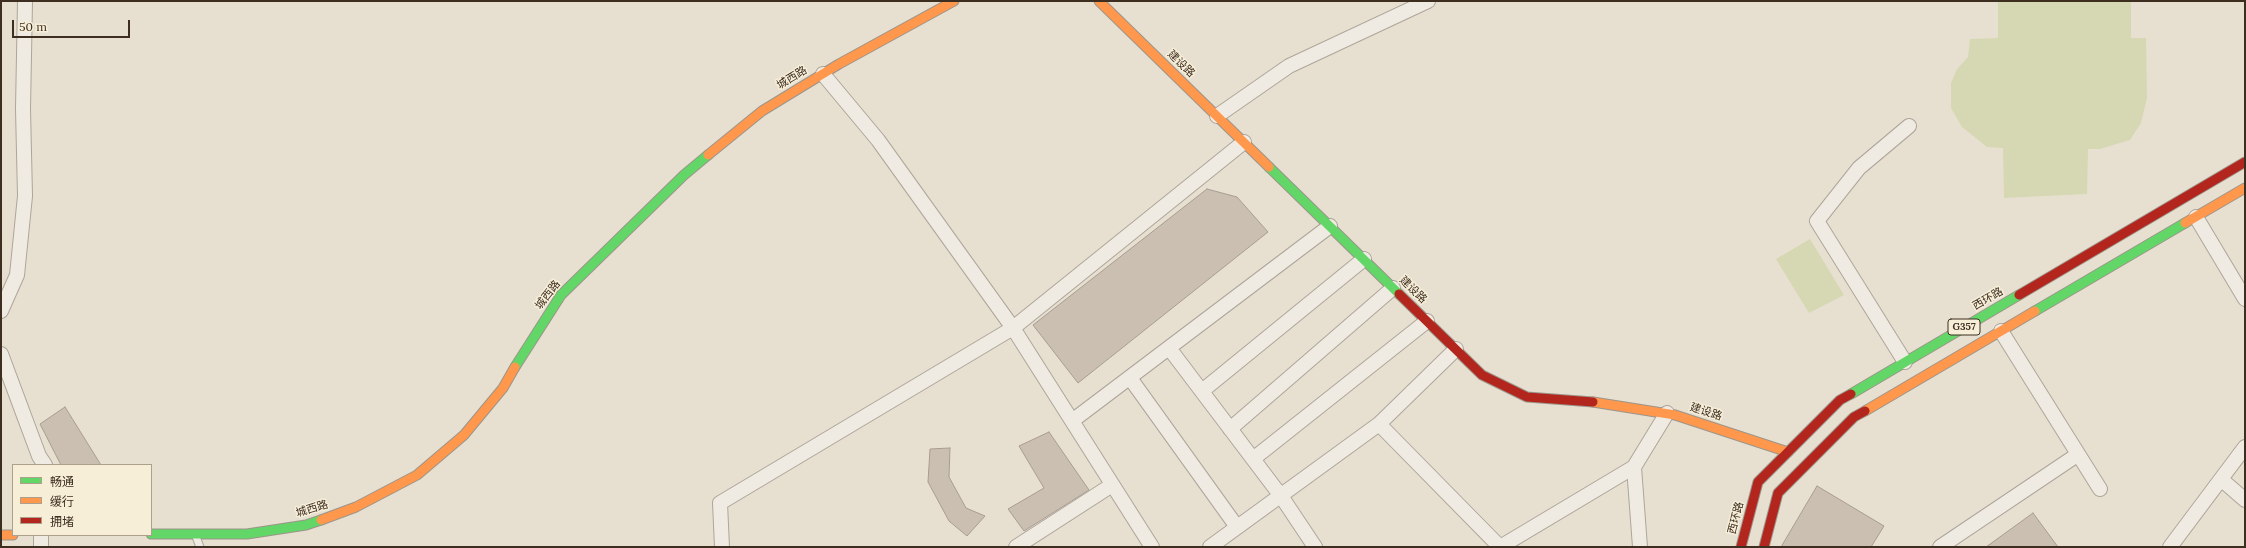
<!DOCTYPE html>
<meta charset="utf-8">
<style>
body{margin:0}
#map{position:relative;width:2246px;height:548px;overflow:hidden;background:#e7e0d1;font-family:Lora,"Noto Sans SC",serif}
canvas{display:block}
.frame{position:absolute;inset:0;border:2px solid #3d2e20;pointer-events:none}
.legend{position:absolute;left:12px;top:464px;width:140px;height:72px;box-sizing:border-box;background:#f7eed8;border:1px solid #ada18e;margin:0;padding:5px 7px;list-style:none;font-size:12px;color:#3d2e20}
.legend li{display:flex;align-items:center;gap:8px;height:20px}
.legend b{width:20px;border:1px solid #ada18e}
.scale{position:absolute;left:12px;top:20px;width:118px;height:18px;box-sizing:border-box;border:2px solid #3d2e20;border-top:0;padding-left:5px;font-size:12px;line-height:14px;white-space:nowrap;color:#3d2e20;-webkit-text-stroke:3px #f7eed8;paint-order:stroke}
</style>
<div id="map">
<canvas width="2246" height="548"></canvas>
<div class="frame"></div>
<ul class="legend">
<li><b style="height:5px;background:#63d668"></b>畅通</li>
<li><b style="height:5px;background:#ff974d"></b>缓行</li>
<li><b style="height:5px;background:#b3261e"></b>拥堵</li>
</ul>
<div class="scale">50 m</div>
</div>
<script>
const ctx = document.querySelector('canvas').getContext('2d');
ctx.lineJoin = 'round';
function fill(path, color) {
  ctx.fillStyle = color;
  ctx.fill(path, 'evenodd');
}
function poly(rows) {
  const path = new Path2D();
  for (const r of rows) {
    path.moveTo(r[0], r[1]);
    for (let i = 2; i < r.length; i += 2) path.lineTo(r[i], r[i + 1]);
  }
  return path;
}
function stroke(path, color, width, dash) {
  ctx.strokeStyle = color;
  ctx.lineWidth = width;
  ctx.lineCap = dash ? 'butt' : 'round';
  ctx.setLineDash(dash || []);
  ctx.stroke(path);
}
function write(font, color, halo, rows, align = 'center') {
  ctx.font = font + ' Lora,"Noto Sans SC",serif';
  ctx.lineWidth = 3;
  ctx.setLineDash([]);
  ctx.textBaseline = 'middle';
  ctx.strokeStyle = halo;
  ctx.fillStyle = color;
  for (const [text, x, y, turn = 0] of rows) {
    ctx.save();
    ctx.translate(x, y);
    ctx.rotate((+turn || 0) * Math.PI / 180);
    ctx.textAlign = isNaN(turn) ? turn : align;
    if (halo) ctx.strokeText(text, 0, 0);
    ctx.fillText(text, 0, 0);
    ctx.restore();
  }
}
fill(poly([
 [1998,1,2131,1,2131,38,2146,38,2147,98,2141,123,2130,140,2100,149,2088,149,2087,194,2004,198,2003,148,1987,147,1962,127,1951,108,1951,83,1957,69,1968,57,1970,39,1998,38],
 [1810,239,1844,295,1809,313,1776,259]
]), '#d6d7b3');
const building = poly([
 [1207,189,1237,197,1268,232,1078,383,1033,325,1207,189],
 [65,407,101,465,61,465,40,424,65,407],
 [1049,432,1089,490,1024,531,1008,509,1044,488,1019,446,1049,432],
 [950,448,949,477,966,508,985,516,967,536,949,521,928,482,930,449,950,448],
 [1817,486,1884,526,1871,547,1781,547,1817,486],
 [2033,513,2058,547,1986,547,2033,513]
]);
fill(building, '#cbbfb2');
stroke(building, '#a89c90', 1);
const lane = poly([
 [195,534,200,547]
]);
const street = poly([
 [1217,116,1289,66,1428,1],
 [2196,217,2245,299],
 [1,311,17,275,25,196,23,109,25,1],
 [2001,331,2100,489],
 [1169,348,1281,496,1315,547],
 [1,354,39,456,45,465],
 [1905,362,1817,221,1859,168,1909,126],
 [1130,378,1237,527],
 [1202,391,1364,259],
 [1072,421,1330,226],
 [1379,424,1500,547,1634,467,1667,413],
 [1230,429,1393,288],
 [1253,459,1427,321],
 [1634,467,1640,547],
 [2222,480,2245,500],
 [41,535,41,547],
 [722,547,720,503,1013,328,878,140,823,74],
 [1016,547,1112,485],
 [1152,547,1013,328,1244,142],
 [1210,547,1379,424,1456,349],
 [1940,547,2077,455],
 [2170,547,2245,447]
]);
const fast = poly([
 [1269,167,1399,294],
 [2035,311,2185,223],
 [515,367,561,295,684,175,708,155],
 [1851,394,2019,295],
 [151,534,247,534,306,525,321,520]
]);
const slow = poly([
 [1099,1,1269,167],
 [708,155,762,111,839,64,954,1],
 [2185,223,2245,188],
 [1593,402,1675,415,1788,452],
 [1865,411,2035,311],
 [321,520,356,507,417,475,464,435,503,388,515,367],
 [1,535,13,535]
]);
const jam = poly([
 [1399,294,1482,375,1527,397,1593,402],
 [2019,295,2245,162],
 [1741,547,1758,482,1840,400,1851,394],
 [1764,547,1778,493,1854,417,1865,411]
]);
stroke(lane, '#ada599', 9);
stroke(street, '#ada599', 16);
stroke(fast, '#9c958a', 11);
stroke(slow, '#9c958a', 11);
stroke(jam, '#9c958a', 11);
stroke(lane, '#efebe3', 7);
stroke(street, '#efebe3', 14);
stroke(fast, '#63d668', 9);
stroke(slow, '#ff974d', 9);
stroke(jam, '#b3261e', 9);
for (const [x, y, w] of [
 [1964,327,32]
]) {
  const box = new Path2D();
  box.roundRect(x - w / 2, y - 8, w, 16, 3);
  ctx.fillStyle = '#f7eed8';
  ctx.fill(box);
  stroke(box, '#3d2e20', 1);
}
write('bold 10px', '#3d2e20', null, [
 ["G357",1964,327]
]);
write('11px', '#3d2e20', '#f7eed8', [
 ["建设路",1181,64,44],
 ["城西路",792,78,-31],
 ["建设路",1413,290,44],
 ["城西路",548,295,-52],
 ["西环路",1988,299,-30],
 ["建设路",1706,412,18],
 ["城西路",312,509,-17],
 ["西环路",1736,518,-76]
]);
</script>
